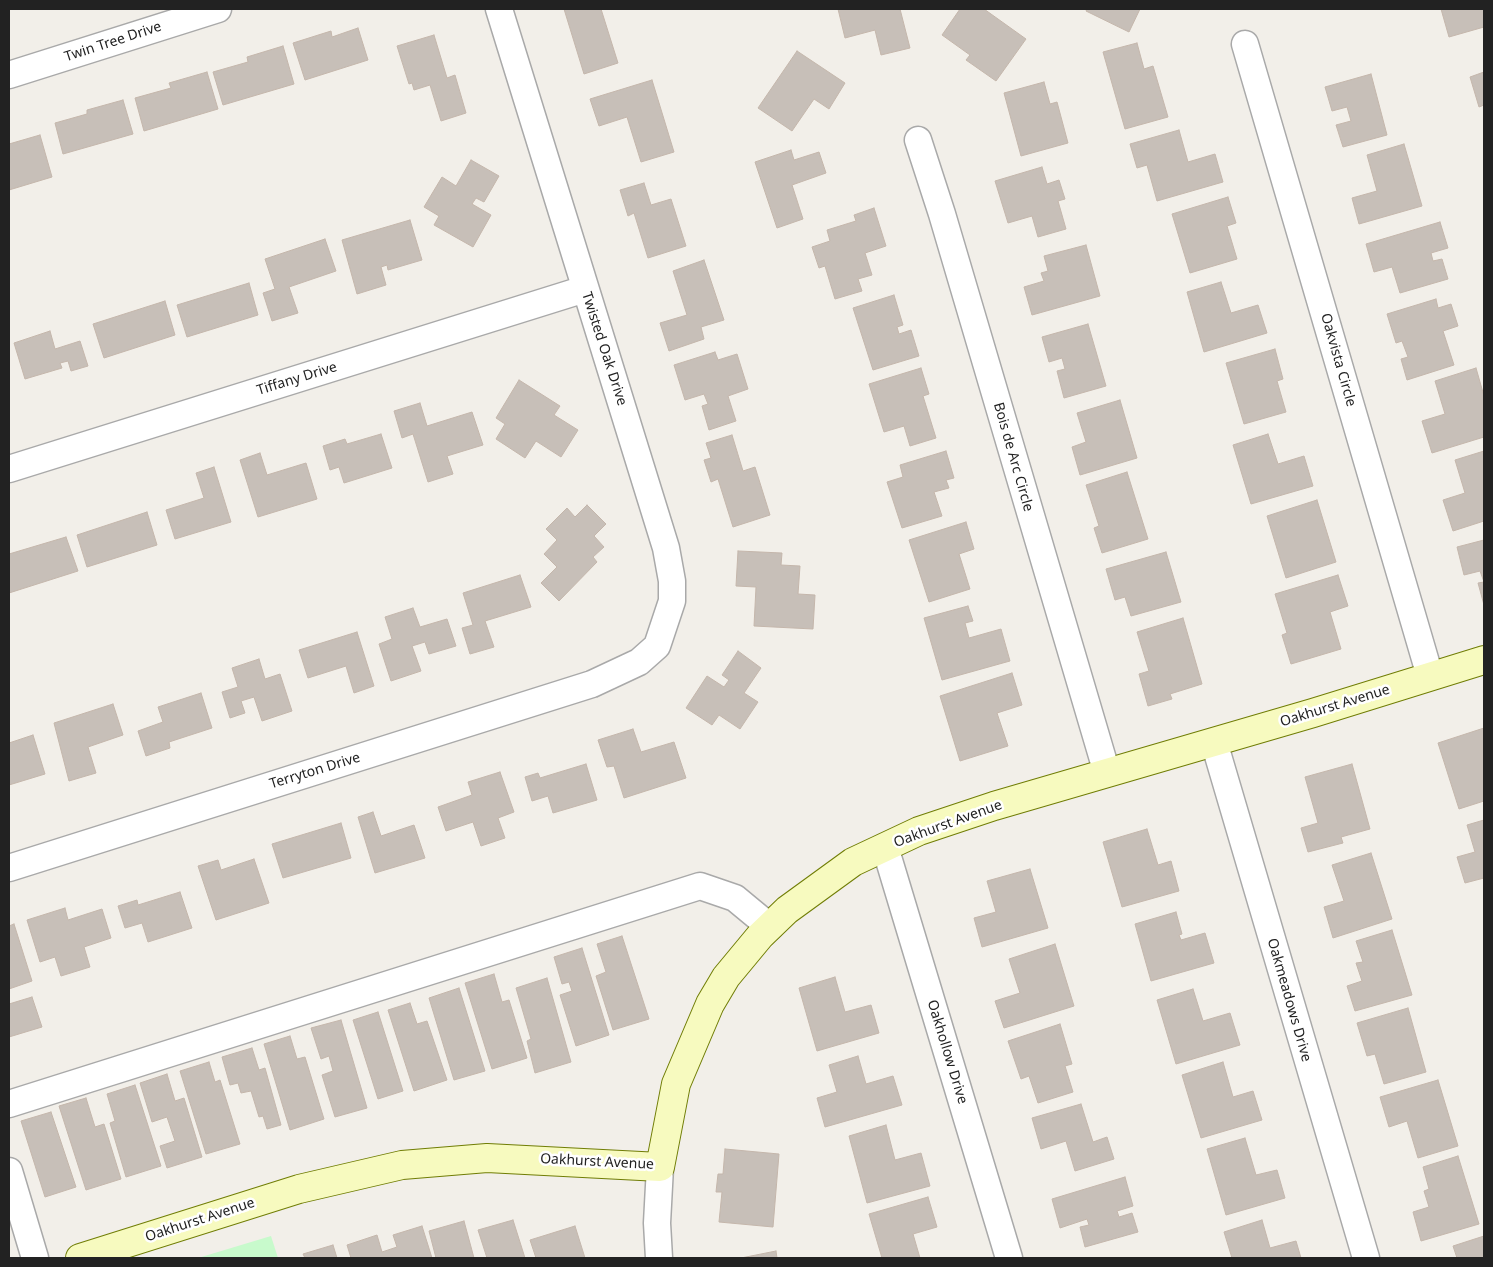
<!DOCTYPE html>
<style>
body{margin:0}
#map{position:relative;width:1493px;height:1267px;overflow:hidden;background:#f2efe9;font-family:"Noto Sans",sans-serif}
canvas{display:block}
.frame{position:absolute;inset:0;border:10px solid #222;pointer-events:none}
</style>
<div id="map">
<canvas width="1493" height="1267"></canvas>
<div class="frame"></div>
</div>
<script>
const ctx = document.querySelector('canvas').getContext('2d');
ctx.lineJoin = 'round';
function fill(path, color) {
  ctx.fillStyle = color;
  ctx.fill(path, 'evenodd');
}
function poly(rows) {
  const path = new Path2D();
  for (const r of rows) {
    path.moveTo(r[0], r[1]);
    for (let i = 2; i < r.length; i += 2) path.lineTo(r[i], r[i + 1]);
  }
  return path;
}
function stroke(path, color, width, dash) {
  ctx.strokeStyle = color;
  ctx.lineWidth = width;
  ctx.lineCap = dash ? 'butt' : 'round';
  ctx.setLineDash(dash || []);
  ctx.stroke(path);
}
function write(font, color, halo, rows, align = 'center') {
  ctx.font = font + ' "Noto Sans",sans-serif';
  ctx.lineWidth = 5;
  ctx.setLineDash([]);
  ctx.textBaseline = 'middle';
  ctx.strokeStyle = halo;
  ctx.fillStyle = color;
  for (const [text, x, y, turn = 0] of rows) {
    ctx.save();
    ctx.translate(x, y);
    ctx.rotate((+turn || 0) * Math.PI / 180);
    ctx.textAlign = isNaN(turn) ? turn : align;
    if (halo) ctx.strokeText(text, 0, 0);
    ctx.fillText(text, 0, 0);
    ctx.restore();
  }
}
fill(poly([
 [271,1236,278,1258,198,1258]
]), '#c8facc');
const building = poly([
 [564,9,601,9,618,63,584,74,564,9],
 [838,9,900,9,910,48,881,55,875,30,845,38,838,9],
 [960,9,984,9,1026,39,996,81,966,60,970,55,942,35,960,9],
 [1087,9,1140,9,1129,32,1086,11,1087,9],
 [1441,9,1484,9,1484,27,1449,37,1441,9],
 [358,28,368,60,305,80,293,43,331,31,332,37,358,28],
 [434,35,447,78,455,75,466,113,441,121,430,85,414,90,412,83,409,84,397,46,434,35],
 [1137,43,1144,69,1153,66,1168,117,1125,129,1103,52,1137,43],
 [283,46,294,84,223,105,213,72,248,62,247,57,283,46],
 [797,51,845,83,829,109,814,99,792,131,758,108,797,51],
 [207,72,218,109,144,131,135,98,171,88,169,83,207,72],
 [1484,72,1484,105,1479,107,1470,77,1484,72],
 [1371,74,1387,135,1343,147,1336,125,1351,121,1347,107,1332,111,1325,87,1371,74],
 [652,80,674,152,641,162,627,117,599,126,590,99,652,80],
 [1044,82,1050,104,1057,102,1068,143,1021,156,1004,93,1044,82],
 [123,100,133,134,63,154,55,123,87,114,87,110,123,100],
 [1179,130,1188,162,1215,154,1223,182,1157,201,1147,165,1137,168,1130,144,1179,130],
 [40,135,52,177,9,190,9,144,40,135],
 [1404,144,1422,206,1359,224,1352,198,1377,191,1367,155,1404,144],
 [791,150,794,160,819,152,826,173,792,185,803,219,777,228,755,162,791,150],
 [471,160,499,176,484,202,476,198,472,204,491,215,473,247,434,225,439,216,424,207,442,177,456,186,471,160],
 [1042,167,1047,184,1059,180,1065,199,1058,201,1066,229,1038,237,1032,216,1008,223,995,181,1042,167],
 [644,183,651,205,671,199,686,246,648,258,634,213,628,216,620,190,644,183],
 [1228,197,1236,223,1227,226,1237,259,1190,273,1172,214,1228,197],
 [874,208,886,246,865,253,872,275,858,279,862,291,835,299,825,266,819,268,812,247,830,241,827,230,856,221,854,215,874,208],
 [410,220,422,260,388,270,387,265,381,267,386,285,357,294,342,240,410,220],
 [1440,222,1448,248,1431,253,1433,261,1442,259,1448,279,1400,293,1392,267,1374,272,1366,244,1440,222],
 [325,239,336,271,289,287,298,313,272,321,263,293,275,289,265,259,325,239],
 [1086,245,1100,296,1032,315,1024,287,1044,281,1041,273,1048,271,1044,256,1086,245],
 [704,260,724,320,701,327,704,339,669,351,660,323,687,315,673,271,704,260],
 [1221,282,1231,313,1258,305,1267,333,1204,352,1187,292,1221,282],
 [249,283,258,315,187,337,177,305,249,283],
 [894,295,903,325,897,327,899,334,911,330,919,356,873,370,853,308,894,295],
 [1436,299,1438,308,1451,304,1458,326,1443,331,1454,365,1407,380,1401,359,1408,357,1402,341,1396,343,1387,314,1436,299],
 [165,301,175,335,104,358,93,324,165,301],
 [1088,324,1106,386,1064,398,1057,371,1065,369,1062,358,1049,362,1042,337,1088,324],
 [50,331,55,349,80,341,88,366,71,371,68,361,60,363,62,368,25,379,14,343,50,331],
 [1275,349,1283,379,1277,381,1286,412,1244,424,1226,363,1275,349],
 [715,352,718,360,737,354,748,389,728,396,736,421,709,430,702,406,708,404,704,394,685,400,674,365,715,352],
 [921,368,929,394,923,396,936,438,910,446,904,426,884,432,869,384,921,368],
 [1476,368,1484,396,1484,437,1432,453,1422,421,1445,414,1435,381,1476,368],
 [519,380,560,406,554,415,578,430,561,457,536,441,525,458,496,439,505,424,496,418,519,380],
 [1120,400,1137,458,1080,475,1072,447,1086,442,1077,413,1120,400],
 [420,403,427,426,472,412,483,445,447,456,453,474,428,482,413,434,402,438,394,411,420,403],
 [381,434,392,468,344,483,339,467,330,470,323,446,345,439,347,444,381,434],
 [1268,434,1278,464,1304,456,1313,486,1251,504,1233,445,1268,434],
 [732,435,743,471,755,467,770,515,733,527,718,479,711,482,704,460,711,458,706,443,732,435],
 [946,451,954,478,946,480,949,488,934,492,942,516,902,528,887,482,903,477,900,465,946,451],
 [1484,451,1484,521,1453,531,1443,500,1465,493,1455,460,1484,451],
 [260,453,267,475,306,463,317,499,258,517,240,460,260,453],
 [214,467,231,522,175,539,166,510,204,498,196,473,214,467],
 [1127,472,1148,539,1102,553,1094,528,1099,526,1086,485,1127,472],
 [1317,500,1336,562,1286,578,1267,516,1317,500],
 [587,505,606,524,594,536,604,547,593,557,597,562,559,601,541,583,557,567,544,554,557,540,546,529,567,508,575,517,587,505],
 [147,512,157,545,87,567,77,535,147,512],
 [966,522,974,549,959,554,970,589,929,602,909,540,966,522],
 [66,537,78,571,9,593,9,554,66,537],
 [1484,540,1484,605,1478,583,1484,582,1480,571,1464,575,1457,547,1484,540],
 [738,551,782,553,781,565,800,566,798,594,815,595,813,629,754,626,756,587,736,586,738,551],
 [1166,552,1181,602,1131,616,1125,597,1115,600,1106,569,1166,552],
 [520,575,531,607,485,621,494,647,470,654,462,628,473,625,463,593,520,575],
 [1338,575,1348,606,1330,612,1341,649,1291,664,1282,635,1287,633,1275,594,1338,575],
 [968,606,973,621,965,623,969,638,1001,629,1010,661,942,680,924,618,968,606],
 [413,608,420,627,447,619,456,646,429,654,425,642,412,646,421,671,391,681,379,644,392,639,385,617,413,608],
 [1183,618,1202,684,1170,694,1172,699,1148,706,1139,674,1149,671,1137,632,1183,618],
 [357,632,374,686,354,693,346,666,308,678,299,650,357,632],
 [738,651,761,668,744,693,758,702,740,729,719,715,712,725,686,708,707,676,724,687,729,680,722,675,738,651],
 [259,659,265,679,280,674,292,711,262,721,254,697,241,701,245,713,230,718,222,692,238,687,232,668,259,659],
 [1012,673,1022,705,997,713,1008,746,960,761,940,696,1012,673],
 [201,693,212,728,169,742,170,748,146,756,138,731,163,722,158,707,201,693],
 [113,704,123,735,88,747,96,773,69,781,54,723,113,704],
 [1484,728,1484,801,1459,809,1438,743,1484,728],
 [633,729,641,752,674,742,686,778,624,798,614,766,607,767,598,740,633,729],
 [33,735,45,774,9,785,9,743,33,735],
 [586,764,597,800,553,813,548,796,532,801,525,777,538,773,540,778,586,764],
 [1352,764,1370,829,1341,837,1343,843,1308,852,1301,828,1318,823,1305,777,1352,764],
 [500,772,514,812,498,818,505,838,481,846,473,822,446,831,438,807,472,795,468,782,500,772],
 [373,812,381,836,414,825,425,858,375,873,358,817,373,812],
 [1484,820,1484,878,1465,883,1457,857,1475,852,1467,825,1484,820],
 [341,823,351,858,283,878,272,844,341,823],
 [1147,829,1158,865,1171,861,1179,891,1122,907,1103,842,1147,829],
 [1371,853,1392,919,1333,938,1324,907,1344,901,1332,865,1371,853],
 [254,859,269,903,216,920,198,866,218,860,221,870,254,859],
 [1030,869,1048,928,982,947,974,918,996,912,987,881,1030,869],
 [180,892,192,928,148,942,142,923,125,928,118,906,137,900,138,905,180,892],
 [65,908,68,920,102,909,111,938,84,947,90,967,61,976,55,957,40,962,27,920,65,908],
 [1176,912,1182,934,1179,935,1181,940,1205,933,1214,963,1151,981,1135,924,1176,912],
 [14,924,32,981,9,989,9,926,14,924],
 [1392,930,1412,995,1355,1011,1347,986,1362,981,1356,963,1363,962,1356,941,1392,930],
 [622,936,649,1019,613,1030,596,976,606,972,597,944,622,936],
 [1055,944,1074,1006,1004,1028,995,1001,1020,993,1009,959,1055,944],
 [582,948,609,1035,576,1046,560,995,572,991,569,982,562,984,554,957,582,948],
 [494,974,502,1002,509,1000,527,1058,492,1069,465,983,494,974],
 [835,977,845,1012,871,1005,879,1033,817,1051,799,988,835,977],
 [547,978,571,1062,535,1073,527,1041,531,1039,516,988,547,978],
 [459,988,485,1071,454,1080,429,998,459,988],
 [1193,989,1203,1021,1230,1013,1240,1045,1176,1064,1157,1000,1193,989],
 [32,997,42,1027,9,1037,9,1004,32,997],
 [410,1003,417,1024,427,1021,447,1080,414,1091,388,1010,410,1003],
 [1408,1008,1426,1072,1384,1084,1375,1054,1367,1056,1357,1023,1408,1008],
 [378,1012,403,1091,378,1099,353,1020,378,1012],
 [341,1020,367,1108,335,1117,322,1075,333,1071,329,1056,321,1059,311,1028,341,1020],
 [1060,1024,1072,1064,1065,1066,1073,1092,1038,1103,1029,1076,1021,1079,1008,1041,1060,1024],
 [290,1036,297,1059,305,1057,324,1119,290,1130,264,1044,290,1036],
 [252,1048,259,1070,265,1068,281,1125,267,1129,263,1116,259,1117,251,1091,241,1093,238,1083,230,1085,222,1057,252,1048],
 [858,1056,866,1084,893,1076,902,1105,825,1127,817,1098,837,1092,829,1065,858,1056],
 [209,1062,215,1082,220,1080,240,1144,206,1154,180,1071,209,1062],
 [1223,1062,1233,1097,1253,1091,1262,1120,1201,1138,1182,1075,1223,1062],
 [167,1074,175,1101,184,1098,202,1157,167,1168,160,1146,175,1141,167,1117,152,1122,140,1083,167,1074],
 [1438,1080,1458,1146,1418,1158,1407,1121,1389,1127,1380,1097,1438,1080],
 [135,1085,161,1166,126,1177,110,1123,115,1121,107,1094,135,1085],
 [86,1098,95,1127,104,1124,121,1179,86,1190,59,1106,86,1098],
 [1081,1104,1093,1142,1107,1137,1114,1159,1075,1171,1066,1141,1041,1149,1032,1118,1081,1104],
 [51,1112,76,1187,45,1197,21,1121,51,1112],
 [886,1125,895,1160,921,1153,930,1186,867,1203,849,1136,886,1125],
 [1245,1138,1256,1175,1277,1170,1285,1198,1226,1215,1207,1149,1245,1138],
 [725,1149,779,1154,773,1227,719,1222,722,1192,716,1192,718,1174,723,1174,725,1149],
 [1458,1156,1479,1224,1421,1241,1413,1212,1429,1207,1424,1191,1429,1189,1423,1167,1458,1156],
 [1125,1177,1133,1206,1117,1211,1119,1217,1132,1213,1138,1232,1085,1247,1080,1227,1089,1225,1087,1219,1060,1228,1052,1199,1125,1177],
 [928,1197,937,1227,913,1234,920,1258,882,1258,869,1214,928,1197],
 [513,1220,525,1258,487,1258,478,1230,513,1220],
 [1262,1220,1270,1248,1296,1241,1301,1258,1232,1258,1224,1232,1262,1220],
 [464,1221,474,1258,436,1258,429,1231,464,1221],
 [422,1226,432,1258,351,1258,347,1245,377,1235,382,1252,397,1247,393,1235,422,1226],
 [575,1226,585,1258,536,1258,530,1240,575,1226],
 [1484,1236,1484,1258,1457,1258,1453,1246,1484,1236],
 [333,1245,337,1258,305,1258,303,1254,333,1245],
 [776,1251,777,1258,741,1258,776,1251]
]);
fill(building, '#c7bfb8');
stroke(building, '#c4b6ab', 1);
const street = poly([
 [1245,44,1430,676],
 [9,75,218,9],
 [918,140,942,214,1107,773],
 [9,469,585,289],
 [1214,742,1366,1258],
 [885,847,1009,1258],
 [9,868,592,684,639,662,657,646,672,601,672,581,666,548,499,9],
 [9,1104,700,886,735,898,770,927],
 [9,1171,35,1258],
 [659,1258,657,1223,660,1167]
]);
const secondary = poly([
 [80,1258,299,1189,402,1165,487,1158,660,1167,676,1084,710,1004,726,977,760,936,787,910,853,862,919,831,994,806,1313,713,1484,660]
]);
stroke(street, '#a9a9a9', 29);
stroke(secondary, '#707d05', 30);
stroke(street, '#fff', 26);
stroke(secondary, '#f7fabf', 28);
write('14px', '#222', '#fff', [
 ["Twin Tree Drive",113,42,-18],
 ["Twisted Oak Drive",604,349,72],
 ["Oakvista Circle",1338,360,74],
 ["Tiffany Drive",297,379,-17],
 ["Bois de Arc Circle",1013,457,74],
 ["Oakhurst Avenue",1335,706,-17],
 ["Terryton Drive",315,771,-17],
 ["Oakhurst Avenue",948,824,-20],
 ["Oakmeadows Drive",1289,1000,74],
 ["Oakhollow Drive",947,1052,73],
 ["Oakhurst Avenue",597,1162,3],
 ["Oakhurst Avenue",200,1220,-18]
]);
</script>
